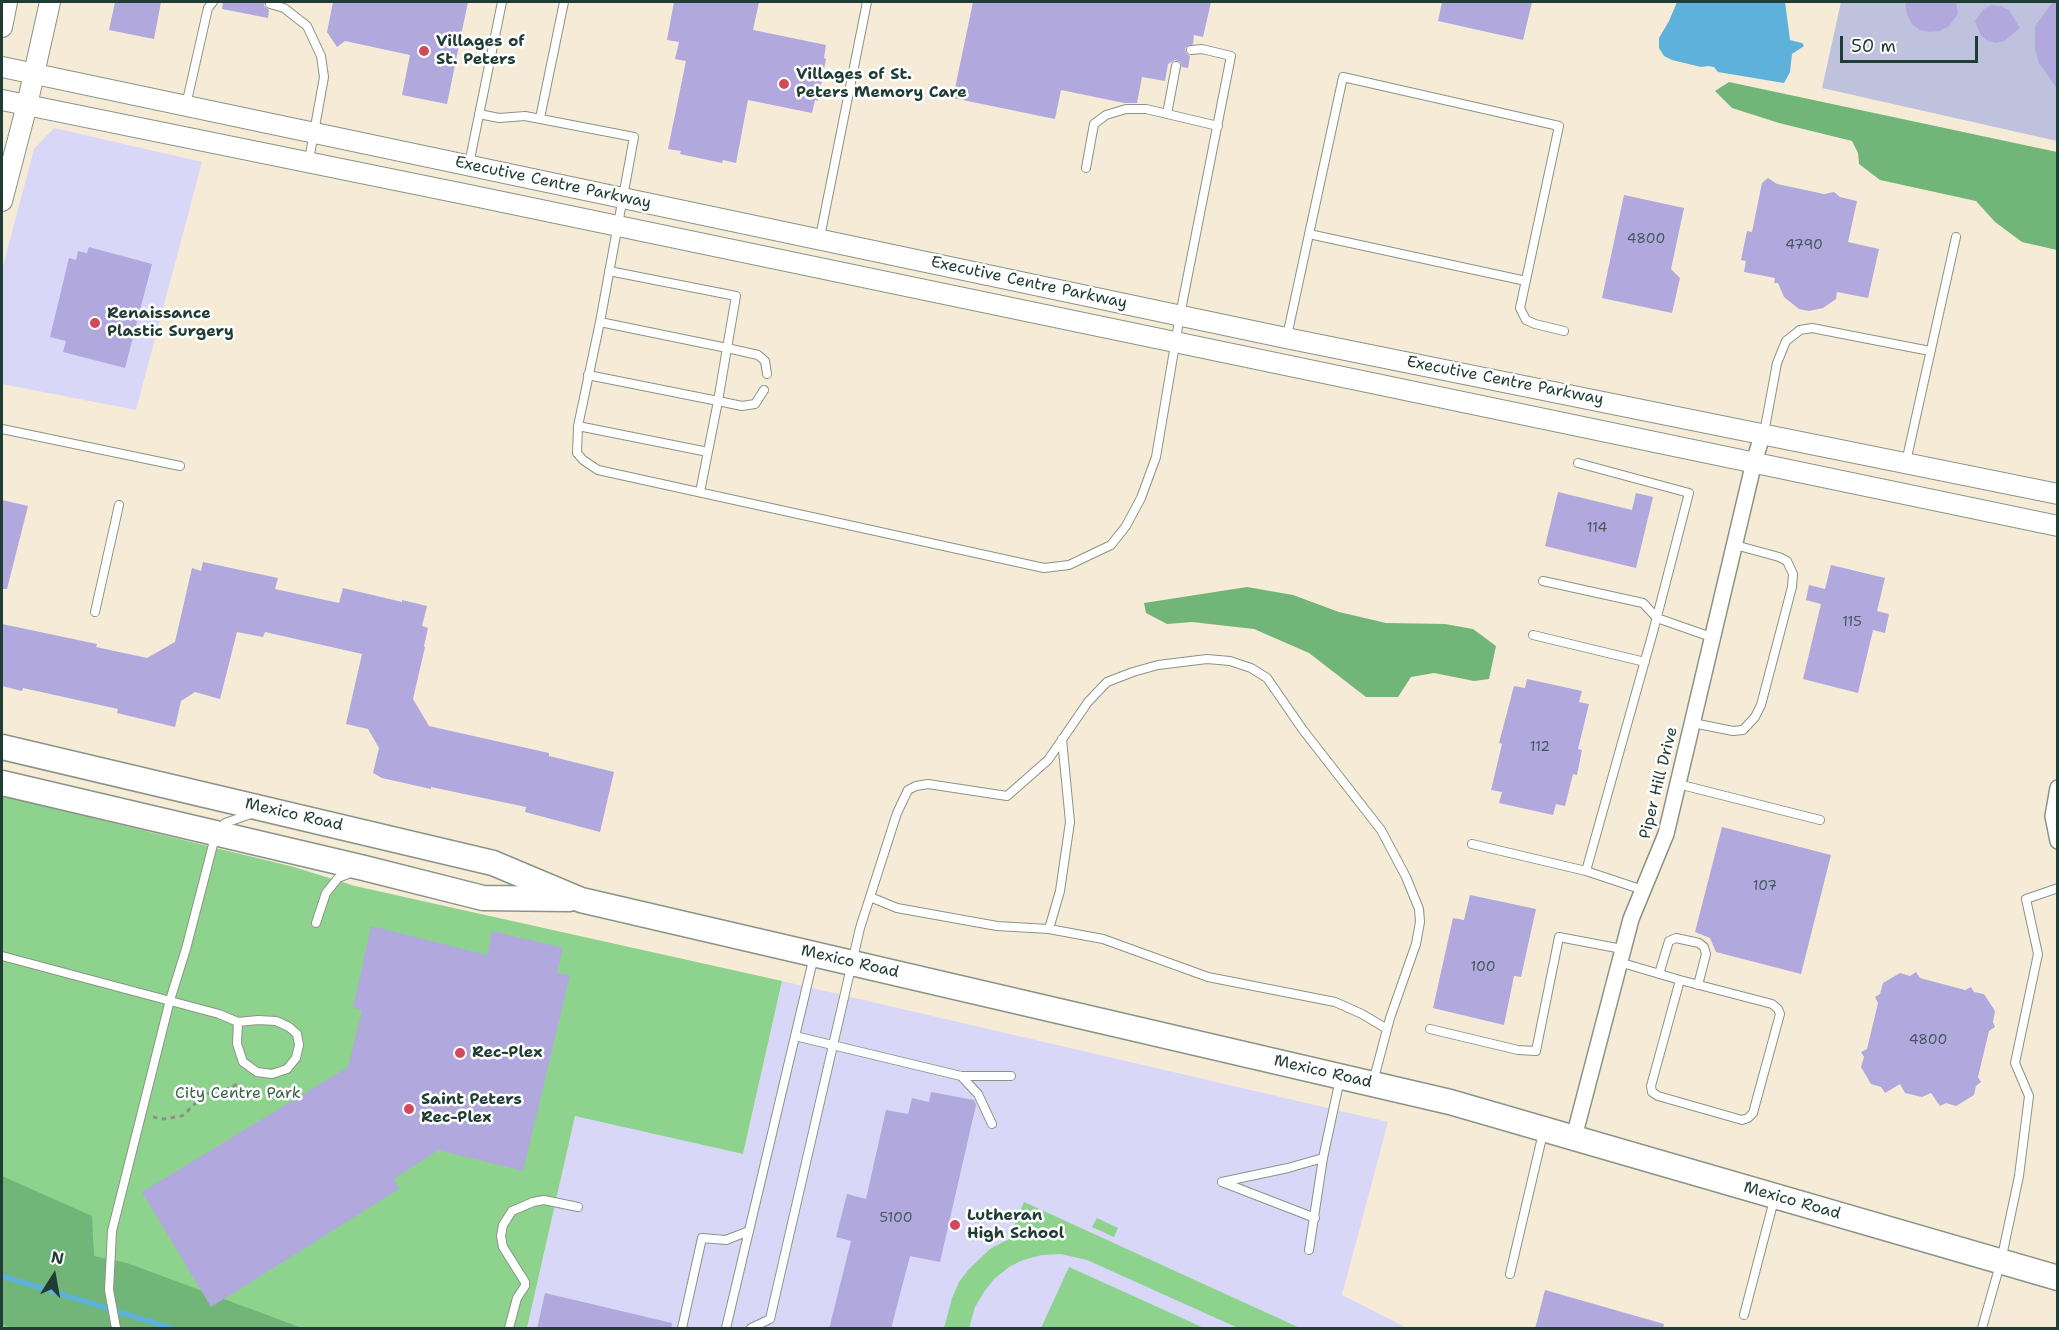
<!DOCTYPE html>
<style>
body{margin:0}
#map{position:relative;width:2059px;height:1330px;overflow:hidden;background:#f5ebd7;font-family:"Shantell Sans",sans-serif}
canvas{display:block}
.frame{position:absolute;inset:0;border:3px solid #1f3d34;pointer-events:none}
.north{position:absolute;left:24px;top:1246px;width:60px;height:60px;-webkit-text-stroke:4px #fff;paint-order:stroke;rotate:11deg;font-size:16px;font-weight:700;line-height:24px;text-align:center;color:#1f3d34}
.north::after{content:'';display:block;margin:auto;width:21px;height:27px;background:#1f3d34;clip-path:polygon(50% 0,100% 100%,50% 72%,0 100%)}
.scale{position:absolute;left:1840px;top:36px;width:138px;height:27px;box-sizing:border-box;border:3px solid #1f3d34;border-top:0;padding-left:8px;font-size:18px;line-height:21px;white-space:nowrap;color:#1f3d34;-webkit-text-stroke:4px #fff;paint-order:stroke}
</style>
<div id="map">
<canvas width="2059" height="1330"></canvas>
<div class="frame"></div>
<div class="north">N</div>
<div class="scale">50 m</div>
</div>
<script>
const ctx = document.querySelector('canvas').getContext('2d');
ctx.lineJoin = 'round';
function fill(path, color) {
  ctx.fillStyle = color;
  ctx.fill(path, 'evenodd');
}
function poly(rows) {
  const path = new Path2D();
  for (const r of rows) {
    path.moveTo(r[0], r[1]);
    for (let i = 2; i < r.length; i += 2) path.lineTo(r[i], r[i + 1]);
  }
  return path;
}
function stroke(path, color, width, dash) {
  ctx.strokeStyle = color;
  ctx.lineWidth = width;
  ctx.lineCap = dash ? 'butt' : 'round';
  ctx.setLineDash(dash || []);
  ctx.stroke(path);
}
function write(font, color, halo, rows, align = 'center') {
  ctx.font = font + ' "Shantell Sans",sans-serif';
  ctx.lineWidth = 5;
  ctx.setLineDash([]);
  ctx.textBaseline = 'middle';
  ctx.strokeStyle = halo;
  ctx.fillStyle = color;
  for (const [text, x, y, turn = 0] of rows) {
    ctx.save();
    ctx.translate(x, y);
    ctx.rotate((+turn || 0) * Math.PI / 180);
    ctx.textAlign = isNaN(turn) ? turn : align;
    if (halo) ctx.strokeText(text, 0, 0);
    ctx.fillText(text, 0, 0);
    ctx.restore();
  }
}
fill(poly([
 [54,128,202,162,136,410,2,384,2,270,34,149],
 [782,981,1388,1122,1342,1295,1407,1328,527,1328,575,1115,743,1154]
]), '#d8d7f8');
fill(poly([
 [1841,2,2057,2,2057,141,1822,88]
]), '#bfc2dd');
fill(poly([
 [2,796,294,867,355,886,782,981,743,1154,575,1116,527,1328,2,1328],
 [1024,1202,1300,1328,1238,1328,1087,1260,1061,1254,1042,1255,1023,1260,1009,1267,994,1279,984,1292,975,1307,969,1328,944,1328,952,1298,959,1282,969,1269,990,1249,1003,1242,1027,1232,1014,1226],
 [1097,1218,1118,1228,1114,1237,1092,1227],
 [1069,1267,1204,1328,1041,1328]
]), '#8dd38e');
fill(poly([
 [1729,82,2057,152,2057,250,2022,242,1995,222,1976,201,1880,180,1859,164,1858,153,1852,141,1779,123,1732,108,1715,91],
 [1247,587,1293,595,1339,612,1386,623,1445,624,1473,629,1496,646,1489,679,1474,681,1434,673,1411,677,1398,697,1366,697,1309,653,1254,629,1192,622,1167,624,1146,613,1144,603],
 [2,1176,92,1216,94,1256,127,1263,302,1328,14,1328,2,1325]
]), '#72b579');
fill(poly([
 [1677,2,1785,2,1790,40,1802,43,1804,46,1792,54,1790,72,1784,83,1718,72,1714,67,1708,66,1701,67,1672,60,1664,56,1659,48,1659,38,1669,21]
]), '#5eb1da');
stroke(poly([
 [2,1276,171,1328]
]), '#5eb1da', 5);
fill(poly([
 [115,2,161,2,154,39,109,30],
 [223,2,265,2,264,6,269,10,268,18,222,9],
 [333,2,468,2,447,104,402,95,410,55,345,41,337,47,327,32],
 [674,2,759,2,753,30,826,45,824,58,826,59,818,101,815,100,812,113,748,100,736,163,723,160,722,163,680,154,681,151,668,149,686,61,675,59,679,42,667,40],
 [973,2,1211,2,1203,37,1194,35,1193,44,1185,48,1186,53,1190,56,1188,68,1182,67,1180,62,1175,60,1168,64,1165,81,1142,77,1137,103,1124,103,1061,90,1055,119,953,98],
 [1442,2,1532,2,1523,40,1438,21],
 [1905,2,1956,2,1958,14,1949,26,1940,31,1930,32,1920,30,1912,24,1907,15],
 [2053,2,2058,2,2058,90,2039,63,2035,49,2035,26],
 [1992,5,2001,6,2009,10,2020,28,2004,41,1995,43,1986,40,1980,34,1975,21,1984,9],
 [1768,178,1777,184,1824,194,1834,192,1840,197,1857,201,1848,242,1879,249,1868,298,1837,292,1836,299,1823,308,1809,311,1799,309,1784,297,1778,283,1774,283,1775,278,1744,272,1746,261,1741,260,1747,231,1752,232,1762,183],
 [1624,195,1684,208,1671,269,1680,278,1672,313,1602,298],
 [89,247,152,264,125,368,63,352,66,341,50,337,69,258,76,260,78,251,87,253],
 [1558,492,1632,510,1636,493,1653,497,1636,568,1545,546],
 [2,500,28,506,7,589,2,589],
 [203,562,278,578,275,589,339,603,343,588,402,602,402,600,427,606,422,626,428,628,424,646,425,647,413,699,429,726,549,753,549,756,614,772,600,832,525,812,526,807,431,787,431,789,382,778,373,773,379,748,368,729,346,724,362,654,265,632,263,637,237,632,220,699,195,692,181,701,175,727,117,713,118,709,23,688,22,691,2,686,2,624,97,644,96,647,147,658,175,642,192,568,201,571],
 [1831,565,1885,578,1877,611,1889,614,1885,633,1873,630,1858,693,1803,679,1821,604,1806,600,1809,585,1825,589],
 [1527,679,1582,691,1579,702,1589,704,1578,749,1582,750,1577,775,1573,774,1565,806,1556,804,1553,815,1499,803,1502,792,1491,790,1502,744,1499,743,1514,686,1525,688],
 [1722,827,1831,855,1801,974,1716,952,1710,938,1695,932],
 [1470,895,1536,909,1521,977,1514,976,1504,1025,1433,1008,1453,918,1464,920],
 [371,926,487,955,492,931,563,948,557,973,570,975,523,1171,438,1150,394,1179,399,1189,211,1307,142,1192,348,1067,362,1010,353,1008],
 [1916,972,1920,978,1965,990,1971,987,1974,992,1984,994,1995,1011,1993,1022,1995,1027,1989,1031,1978,1077,1981,1082,1976,1086,1974,1095,1956,1106,1946,1103,1940,1106,1931,1093,1922,1097,1905,1093,1900,1084,1885,1093,1881,1087,1871,1084,1861,1067,1864,1057,1861,1052,1867,1049,1878,1003,1875,997,1880,994,1883,983,1900,973,1910,976],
 [931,1092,974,1100,976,1105,940,1262,910,1256,891,1329,829,1329,851,1241,836,1237,847,1194,866,1199,886,1110,908,1114,912,1098,929,1102],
 [1545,1290,1664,1324,1663,1329,1535,1329],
 [545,1293,672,1323,671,1329,537,1329]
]), '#b1a8dd');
const service = poly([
 [270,4,284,8,307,26,321,56,324,77,309,160],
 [186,105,208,8,213,2],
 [479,114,499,118,525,116,634,137,600,322,578,426,577,453,583,460,598,470,1044,568,1069,565,1111,545,1126,526,1141,498,1156,457,1180,315,1231,56,1202,49,1191,50],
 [1167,114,1176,66],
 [540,118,564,2],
 [469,164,502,2],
 [1086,168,1094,124,1106,115,1126,109,1146,109,1218,126],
 [1309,234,1526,281],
 [820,237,867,2],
 [600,322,727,348,736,296,609,271],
 [1287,336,1343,77,1559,126,1520,308,1526,320,1535,324,1564,331],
 [588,375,718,401,700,492],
 [764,390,755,404,742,406,718,401,727,348,758,355,765,361,767,374],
 [578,426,708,452],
 [2,429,180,466],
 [1764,433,1777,363,1786,341,1800,330,1812,328,1930,351],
 [1906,462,1956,237],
 [1578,463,1689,493,1653,632,1586,871],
 [1543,581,1643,603,1657,618,1714,638],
 [95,612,119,505],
 [1533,635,1645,662],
 [1693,723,1733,731,1743,730,1755,717,1761,705,1792,587,1793,574,1787,561,1779,557,1735,545],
 [1678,784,1820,820],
 [1472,844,1586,871,1643,890],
 [870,897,897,908,997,926,1049,929,1103,939,1208,977,1335,1002,1362,1014,1387,1029],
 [316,923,326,893,338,878,353,872],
 [1049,929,1060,891,1070,822,1062,739],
 [2,956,219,1014,238,1022,258,1020,276,1021,289,1027,297,1034,299,1045,296,1058,287,1069,272,1074,257,1072,243,1062,237,1044,238,1022],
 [1619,962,1680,980,1651,1086,1652,1092,1658,1096,1742,1120,1748,1118,1753,1113,1780,1014,1778,1009,1772,1004,1680,980],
 [1659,974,1669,941,1676,938,1699,943,1704,947,1706,954,1698,985],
 [1430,1029,1518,1050,1536,1051,1559,937,1622,949],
 [795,1036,961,1076,1011,1076],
 [961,1076,978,1094,992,1124],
 [1222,1182,1288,1168,1323,1158,1340,1079],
 [1222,1182,1315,1218],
 [1309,1250,1323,1158],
 [1510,1274,1543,1133],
 [1744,1315,1774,1200],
 [116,1328,109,1290,112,1231,170,1000,186,949,216,833,225,823,251,814],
 [509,1328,517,1298,525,1286,525,1282,503,1247,501,1236,503,1225,512,1211,533,1202,544,1200,578,1207],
 [682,1328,702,1238,726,1240,749,1231],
 [726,1328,814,956],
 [751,1328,770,1319,860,928,897,813,908,790,916,786,928,784,1007,796,1048,760,1088,702,1107,682,1133,672,1158,665,1207,659,1230,661,1251,668,1267,678,1303,730,1381,830,1406,877,1419,909,1420,922,1416,944,1390,1018,1373,1082],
 [1982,1328,2001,1261,2019,1176,2029,1096,2015,1063,2038,954,2026,899,2058,888]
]);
const minor = poly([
 [2058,788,2053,816,2058,841],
 [1574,1137,1631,919,1666,834,1754,462,1763,433]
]);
const tertiary = poly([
 [2,27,7,2],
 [2,67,1286,338,2058,494],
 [2,100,474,196,2058,526],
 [2,201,27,105,50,2]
]);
const primary = poly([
 [2,747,493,863,581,900,1450,1102,2058,1278],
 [2,783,364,868,483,898,569,899]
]);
stroke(service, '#8a9486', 10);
stroke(minor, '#8a9486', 18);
stroke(tertiary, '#8a9486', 22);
stroke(primary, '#8a9486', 27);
stroke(poly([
 [153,1117,163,1119,182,1116,196,1103,212,1091,231,1088,238,1083]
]), '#8a9486', 3, [4.5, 4.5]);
stroke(service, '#fff', 8);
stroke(minor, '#fff', 15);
stroke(tertiary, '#fff', 20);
stroke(primary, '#fff', 24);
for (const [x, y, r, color] of [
 [424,51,6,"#d1495b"],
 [784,84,6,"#d1495b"],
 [95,323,6,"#d1495b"],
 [460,1053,6,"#d1495b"],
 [409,1109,6,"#d1495b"],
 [955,1225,6,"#d1495b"]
]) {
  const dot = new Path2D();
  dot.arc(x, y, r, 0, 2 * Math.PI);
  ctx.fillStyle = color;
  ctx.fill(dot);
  stroke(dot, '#fff', 2);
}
write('14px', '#44585e', null, [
 ["4800",1646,239],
 ["4790",1804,245],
 ["114",1597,528],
 ["115",1852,622],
 ["112",1540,747],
 ["107",1765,886],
 ["100",1483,967],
 ["4800",1928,1040],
 ["5100",896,1218]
]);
write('bold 16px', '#1f3d34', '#fff', [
 ["Villages of",436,42],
 ["St. Peters",436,60],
 ["Villages of St.",796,75],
 ["Peters Memory Care",796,93],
 ["Renaissance",107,314],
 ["Plastic Surgery",107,332],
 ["Rec-Plex",472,1053],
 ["Saint Peters",421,1100],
 ["Rec-Plex",421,1118],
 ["Lutheran",967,1216],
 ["High School",967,1234]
], 'left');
write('16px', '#1f3d34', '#fff', [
 ["Executive Centre Parkway",553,183,12],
 ["Executive Centre Parkway",1029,283,12],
 ["Executive Centre Parkway",1505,381,11],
 ["Piper Hill Drive",1659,783,-76],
 ["Mexico Road",294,815,13],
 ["Mexico Road",850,962,13],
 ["Mexico Road",1323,1072,13],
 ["Mexico Road",1792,1201,16]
]);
write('16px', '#3a624a', '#fff', [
 ["City Centre Park",238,1094]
]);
</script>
